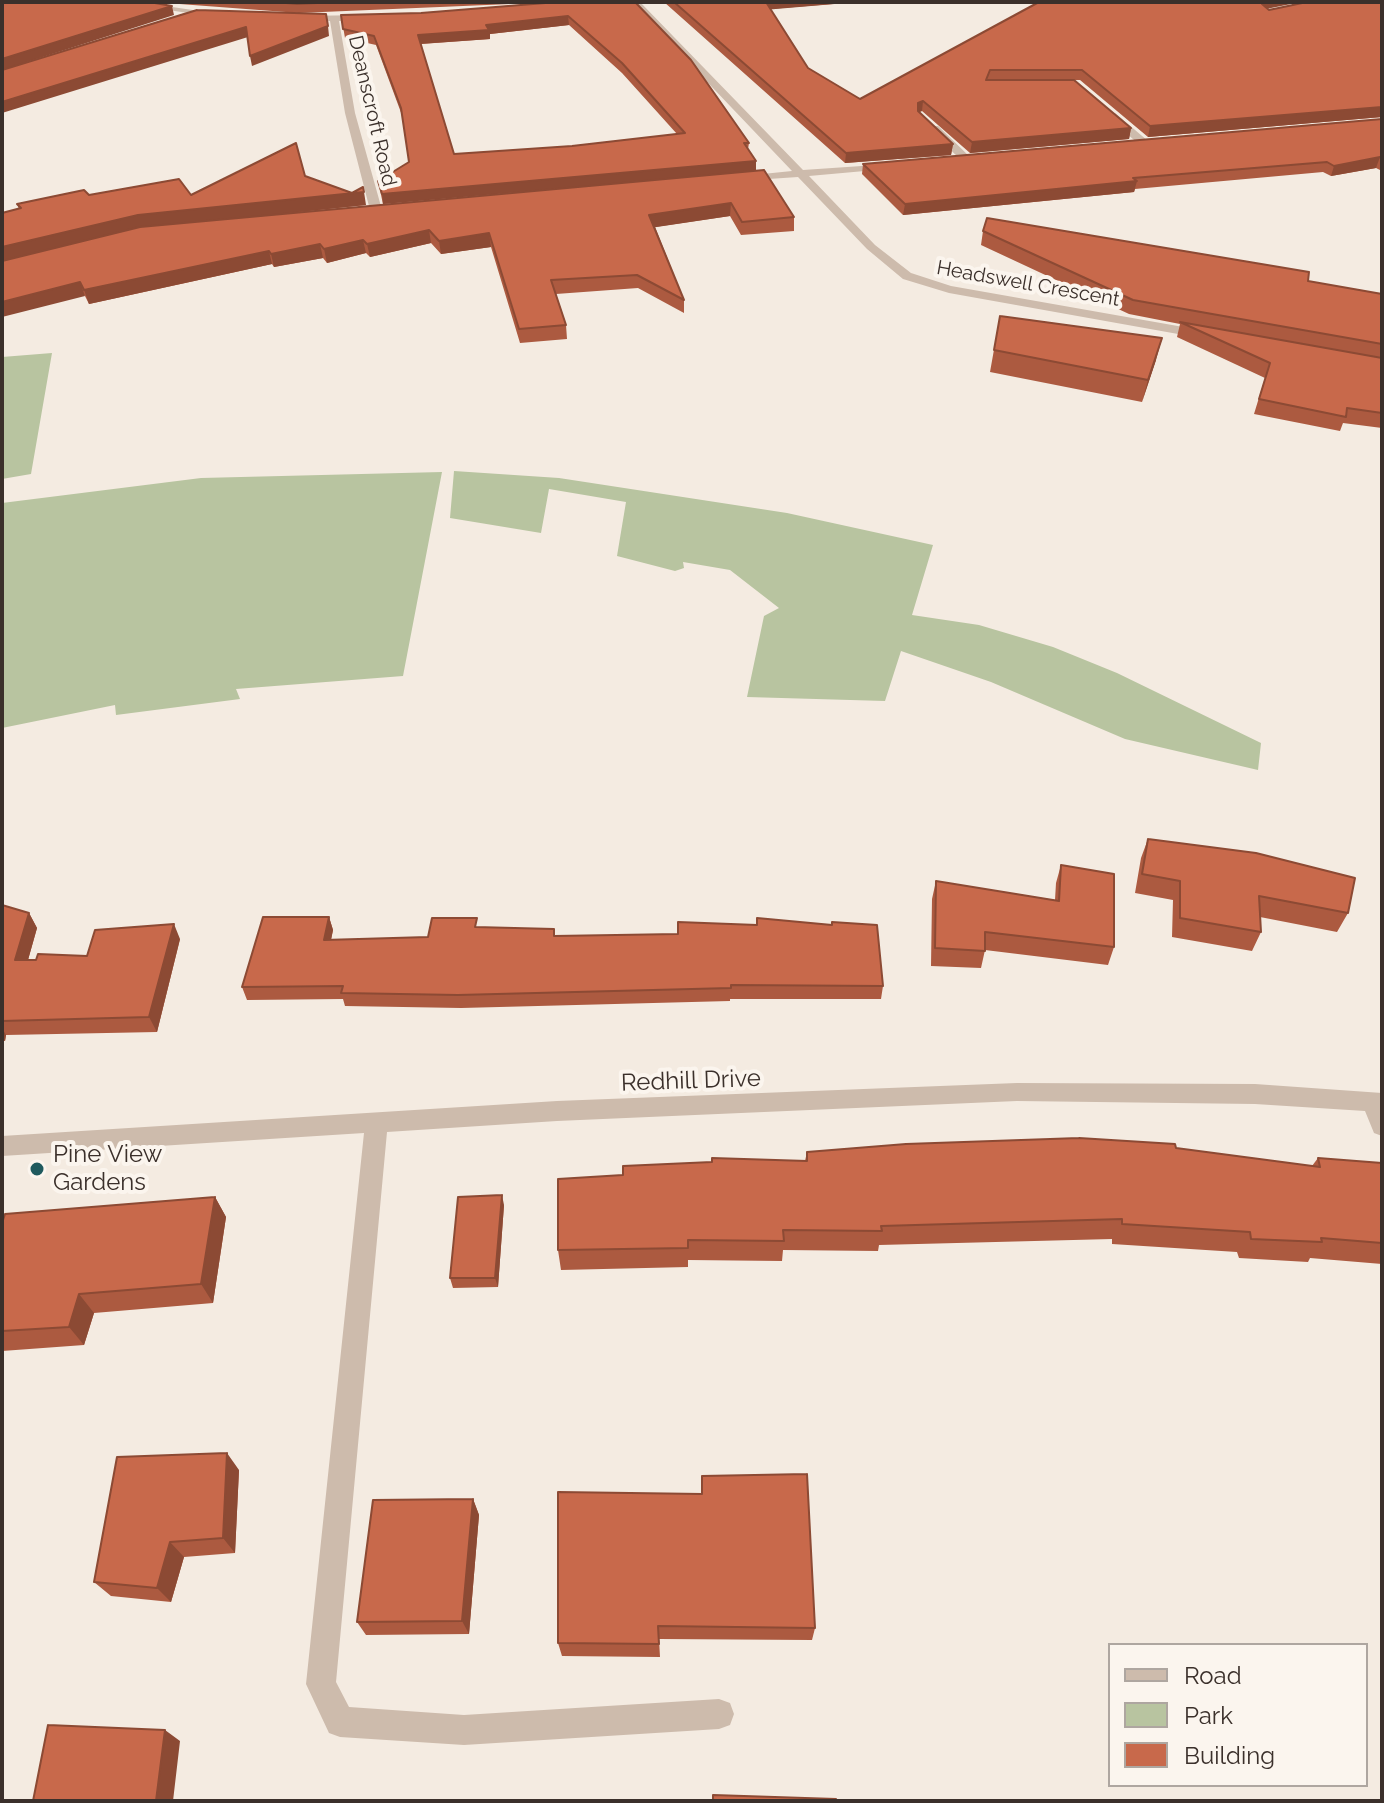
<!DOCTYPE html>
<style>
body{margin:0}
#map{position:relative;width:1384px;height:1803px;overflow:hidden;background:#f4ebe1;font-family:Raleway,sans-serif}
canvas{display:block}
.frame{position:absolute;inset:0;border:4px solid #3b302b;pointer-events:none}
.legend{position:absolute;left:1108px;top:1643px;width:260px;height:144px;box-sizing:border-box;background:#fbf5ee;border:2px solid #aea6a0;margin:0;padding:10px 14px;list-style:none;font-size:24px;color:#3b302b}
.legend li{display:flex;align-items:center;gap:16px;height:40px}
.legend b{width:40px;border:2px solid #aea6a0}
</style>
<div id="map">
<canvas width="1384" height="1803"></canvas>
<div class="frame"></div>
<ul class="legend">
<li><b style="height:10px;background:#cdbbac"></b>Road</li>
<li><b style="height:22px;background:#b8c4a0"></b>Park</li>
<li><b style="height:22px;background:#c8694b"></b>Building</li>
</ul>
</div>
<script>
const ctx = document.querySelector('canvas').getContext('2d');
ctx.lineJoin = 'round';
function fill(path, color) {
  ctx.fillStyle = color;
  ctx.fill(path, 'evenodd');
}
function poly(rows) {
  const path = new Path2D();
  for (const r of rows) {
    path.moveTo(r[0], r[1]);
    for (let i = 2; i < r.length; i += 2) path.lineTo(r[i], r[i + 1]);
  }
  return path;
}
function stroke(path, color, width, dash) {
  ctx.strokeStyle = color;
  ctx.lineWidth = width;
  ctx.lineCap = dash ? 'butt' : 'round';
  ctx.setLineDash(dash || []);
  ctx.stroke(path);
}
function write(font, color, halo, rows, align = 'center') {
  ctx.font = font + ' Raleway,sans-serif';
  ctx.lineWidth = 8;
  ctx.setLineDash([]);
  ctx.textBaseline = 'middle';
  ctx.strokeStyle = halo;
  ctx.fillStyle = color;
  for (const [text, x, y, turn = 0] of rows) {
    ctx.save();
    ctx.translate(x, y);
    ctx.rotate((+turn || 0) * Math.PI / 180);
    ctx.textAlign = isNaN(turn) ? turn : align;
    if (halo) ctx.strokeText(text, 0, 0);
    ctx.fillText(text, 0, 0);
    ctx.restore();
  }
}
fill(poly([
 [52,353,31,474,2,479,2,357],
 [454,471,559,478,787,513,933,545,912,615,979,625,1053,647,1117,673,1261,743,1258,770,1125,739,991,682,901,651,885,701,747,697,764,616,779,608,730,570,683,562,684,568,675,571,617,556,626,502,549,489,541,533,450,518],
 [442,472,403,676,236,689,240,699,116,715,115,705,2,728,2,503,201,478]
]), '#b8c4a0');
fill(poly([
 [113,2,138,2,220,14,216,17,113,2],
 [631,2,640,2,803,170,891,164,892,166,887,169,809,176,875,245,911,273,951,286,1206,331,1212,335,1206,339,949,293,903,279,867,249,798,177,739,181,738,179,743,176,792,171,631,2],
 [368,15,371,20,339,21,355,113,382,210,376,213,370,210,345,113,330,21,296,19,300,16,368,15],
 [1107,113,1115,113,1148,141,1148,145,1140,145,1107,117,1107,113],
 [930,126,938,126,969,156,969,160,961,160,930,130,930,126],
 [1017,1083,1255,1084,1382,1093,1382,1136,1374,1133,1365,1111,1255,1104,1017,1101,557,1121,387,1132,336,1682,349,1707,464,1715,719,1699,730,1703,734,1714,730,1725,719,1729,464,1745,340,1737,329,1733,306,1684,364,1133,2,1156,2,1136,557,1101,1017,1083]
]), '#cdbbac');
fill(poly([
 [153,2,635,2,749,143,748,149,756,171,794,217,794,231,741,235,730,216,655,227,684,300,684,313,638,288,556,294,566,325,567,339,520,343,491,247,441,254,431,243,370,257,366,253,327,263,323,258,274,267,272,264,89,304,85,296,19,209,17,204,89,195,191,195,305,176,366,205,282,214,755,171,383,204,378,181,409,162,403,118,376,45,345,38,341,15,421,13,557,2,299,13],
 [569,25,622,73,677,134,572,146,454,154,421,44,490,39,490,34],
 [664,2,858,2,770,9,808,68,860,99,1268,9,1382,2,1382,117,1148,137,1080,80,989,80,1131,128,1129,139,970,153,922,111,919,112,953,144,951,155,845,163],
 [1382,119,1382,171,1376,168,1331,176,1323,172,1135,189,1134,192,903,215,862,174,863,164],
 [983,231,1308,281,1382,294,1382,428,1343,423,1340,431,1254,414,1265,378,1177,337,1180,324,1129,314,981,245],
 [1000,316,1156,360,1142,402,990,372],
 [1148,839,1348,913,1337,932,1260,917,1261,932,1252,951,1172,937,1173,900,1135,893,1141,858],
 [1061,865,1114,947,1108,965,985,950,981,968,931,966,932,899,936,881,1055,900,1056,883],
 [2,905,29,913,37,928,28,960,87,956,180,939,157,1032,6,1035,5,1041,2,1041],
 [329,917,333,930,331,940,428,937,478,927,555,936,883,986,881,999,730,999,730,1001,461,1008,345,1006,343,999,247,1000,242,987],
 [1176,1148,1312,1166,1318,1158,1382,1163,1382,1264,1310,1258,1308,1262,1239,1258,1237,1252,1112,1244,1112,1239,879,1245,878,1251,783,1250,782,1261,688,1260,688,1267,561,1270,558,1250,623,1175,805,1161,807,1152],
 [215,1197,226,1217,213,1303,94,1313,84,1345,2,1351,2,1223],
 [504,1205,498,1287,453,1288,450,1278],
 [239,1470,235,1553,184,1557,171,1602,111,1596,94,1582],
 [558,1492,815,1628,812,1640,659,1639,660,1657,562,1656,558,1643],
 [473,1499,479,1515,469,1634,366,1635,357,1622]
]), '#ac5a40');
fill(poly([
 [765,2,858,2,764,10],
 [1263,2,1301,2,1261,10,1262,4],
 [172,6,174,15,2,70,2,59],
 [568,16,569,25,490,34,490,39,419,44,418,35,486,25],
 [328,26,329,36,252,66,250,56],
 [246,27,248,37,2,113,2,102],
 [923,101,922,111,917,113,918,103],
 [1382,107,1382,117,1148,137,1150,126],
 [1131,128,1129,139,970,153,972,142],
 [953,144,951,155,845,163,846,153],
 [1380,157,1376,168,1331,176,1334,166],
 [756,161,756,171,383,204,382,194],
 [1137,181,1134,192,903,215,905,204],
 [364,192,366,205,142,228,2,262,2,247,138,215],
 [731,203,730,216,650,228,649,215],
 [429,230,431,243,370,257,367,244],
 [489,233,491,247,441,254,439,241],
 [363,240,366,253,327,263,324,249],
 [320,244,323,258,274,267,271,254],
 [269,251,272,264,89,304,84,290],
 [80,282,85,296,2,317,2,302],
 [1162,338,1156,360,1142,402,1148,380],
 [29,913,37,928,24,974,15,960],
 [329,917,333,930,328,954,324,940],
 [174,924,180,939,157,1032,149,1017],
 [2,1028,6,1035,5,1041,2,1037],
 [502,1195,504,1205,498,1287,495,1278],
 [215,1197,226,1217,213,1303,201,1284],
 [79,1294,94,1313,84,1345,69,1327],
 [227,1453,239,1470,235,1553,223,1538],
 [473,1499,479,1515,469,1634,462,1621],
 [170,1542,184,1557,171,1602,157,1588],
 [165,1730,180,1741,173,1801,156,1801]
]), '#8c4a34');
const building = poly([
 [2,2,149,2,172,6,2,59,2,2],
 [275,2,337,2,297,4,275,2],
 [558,2,635,2,691,60,749,143,744,143,756,161,382,194,378,181,409,162,401,108,374,36,343,29,341,15,421,13,558,2],
 [568,16,622,63,685,133,572,146,454,154,418,35,489,30,486,25,568,16],
 [674,2,766,2,808,68,860,99,1039,2,1263,2,1262,4,1269,10,1307,2,1382,2,1382,107,1150,126,1082,70,990,70,986,80,1074,80,1131,128,972,142,923,101,918,103,918,111,953,144,846,153,674,2],
 [197,10,326,14,328,26,250,56,246,27,2,102,2,70,197,10],
 [1382,119,1382,159,1380,157,1334,166,1327,162,1133,178,1137,181,905,204,863,164,1382,119],
 [296,143,305,176,352,193,363,187,364,192,138,215,2,247,2,213,21,208,17,204,84,190,89,195,179,179,191,195,296,143],
 [764,170,794,217,742,222,731,203,649,215,684,300,637,275,551,280,566,325,519,329,489,233,439,241,429,230,367,244,363,240,324,249,320,244,271,254,269,251,84,290,80,282,2,302,2,261,140,227,764,170],
 [987,218,1309,272,1308,281,1382,294,1382,344,1133,300,983,231,987,218],
 [1000,316,1162,338,1148,380,994,350,1000,316],
 [1180,322,1382,358,1382,413,1347,408,1346,417,1259,399,1270,363,1180,322],
 [1148,839,1256,853,1355,878,1348,913,1259,896,1261,932,1180,918,1180,881,1142,874,1148,839],
 [1061,865,1114,874,1114,947,985,932,985,951,935,948,936,881,1059,901,1061,865],
 [2,905,29,913,15,960,36,960,38,954,87,956,95,930,174,924,149,1017,2,1021,2,905],
 [263,917,329,917,324,940,428,937,432,918,477,918,475,927,554,929,554,936,678,934,678,922,757,925,757,918,832,925,832,922,877,925,883,986,731,985,731,988,458,995,341,993,343,986,242,987,263,917],
 [1079,1138,1175,1144,1176,1148,1320,1167,1318,1158,1382,1163,1382,1243,1321,1238,1322,1242,1251,1239,1250,1232,1122,1224,1122,1219,881,1226,882,1231,783,1230,784,1241,688,1240,688,1248,558,1250,558,1179,623,1175,623,1166,712,1162,712,1158,807,1161,807,1152,906,1144,1079,1138],
 [502,1195,495,1278,450,1278,458,1197,502,1195],
 [215,1197,201,1284,79,1294,69,1327,2,1331,2,1223,5,1214,215,1197],
 [227,1453,223,1538,170,1542,157,1588,94,1582,117,1457,227,1453],
 [807,1474,815,1628,658,1626,659,1644,558,1643,558,1492,702,1494,702,1476,807,1474],
 [473,1499,462,1621,357,1622,373,1500,473,1499],
 [48,1725,165,1730,156,1801,33,1801,48,1725],
 [713,1795,836,1799,836,1801,713,1801,713,1795]
]);
fill(building, '#c8694b');
stroke(building, '#8c4a34', 2);
for (const [x, y, r, color] of [
 [37,1169,8,"#1f5a5e"]
]) {
  const dot = new Path2D();
  dot.arc(x, y, r, 0, 2 * Math.PI);
  ctx.fillStyle = color;
  ctx.fill(dot);
  stroke(dot, '#fbf5ee', 3);
}
write('20px', '#3b302b', '#fbf5ee', [
 ["Deanscroft Road",372,111,77],
 ["Headswell Crescent",1028,284,10]
]);
write('24px', '#3b302b', '#fbf5ee', [
 ["Redhill Drive",691,1081,-2]
]);
write('24px', '#3b302b', '#fbf5ee', [
 ["Pine View",53,1155],
 ["Gardens",53,1183]
], 'left');
</script>
